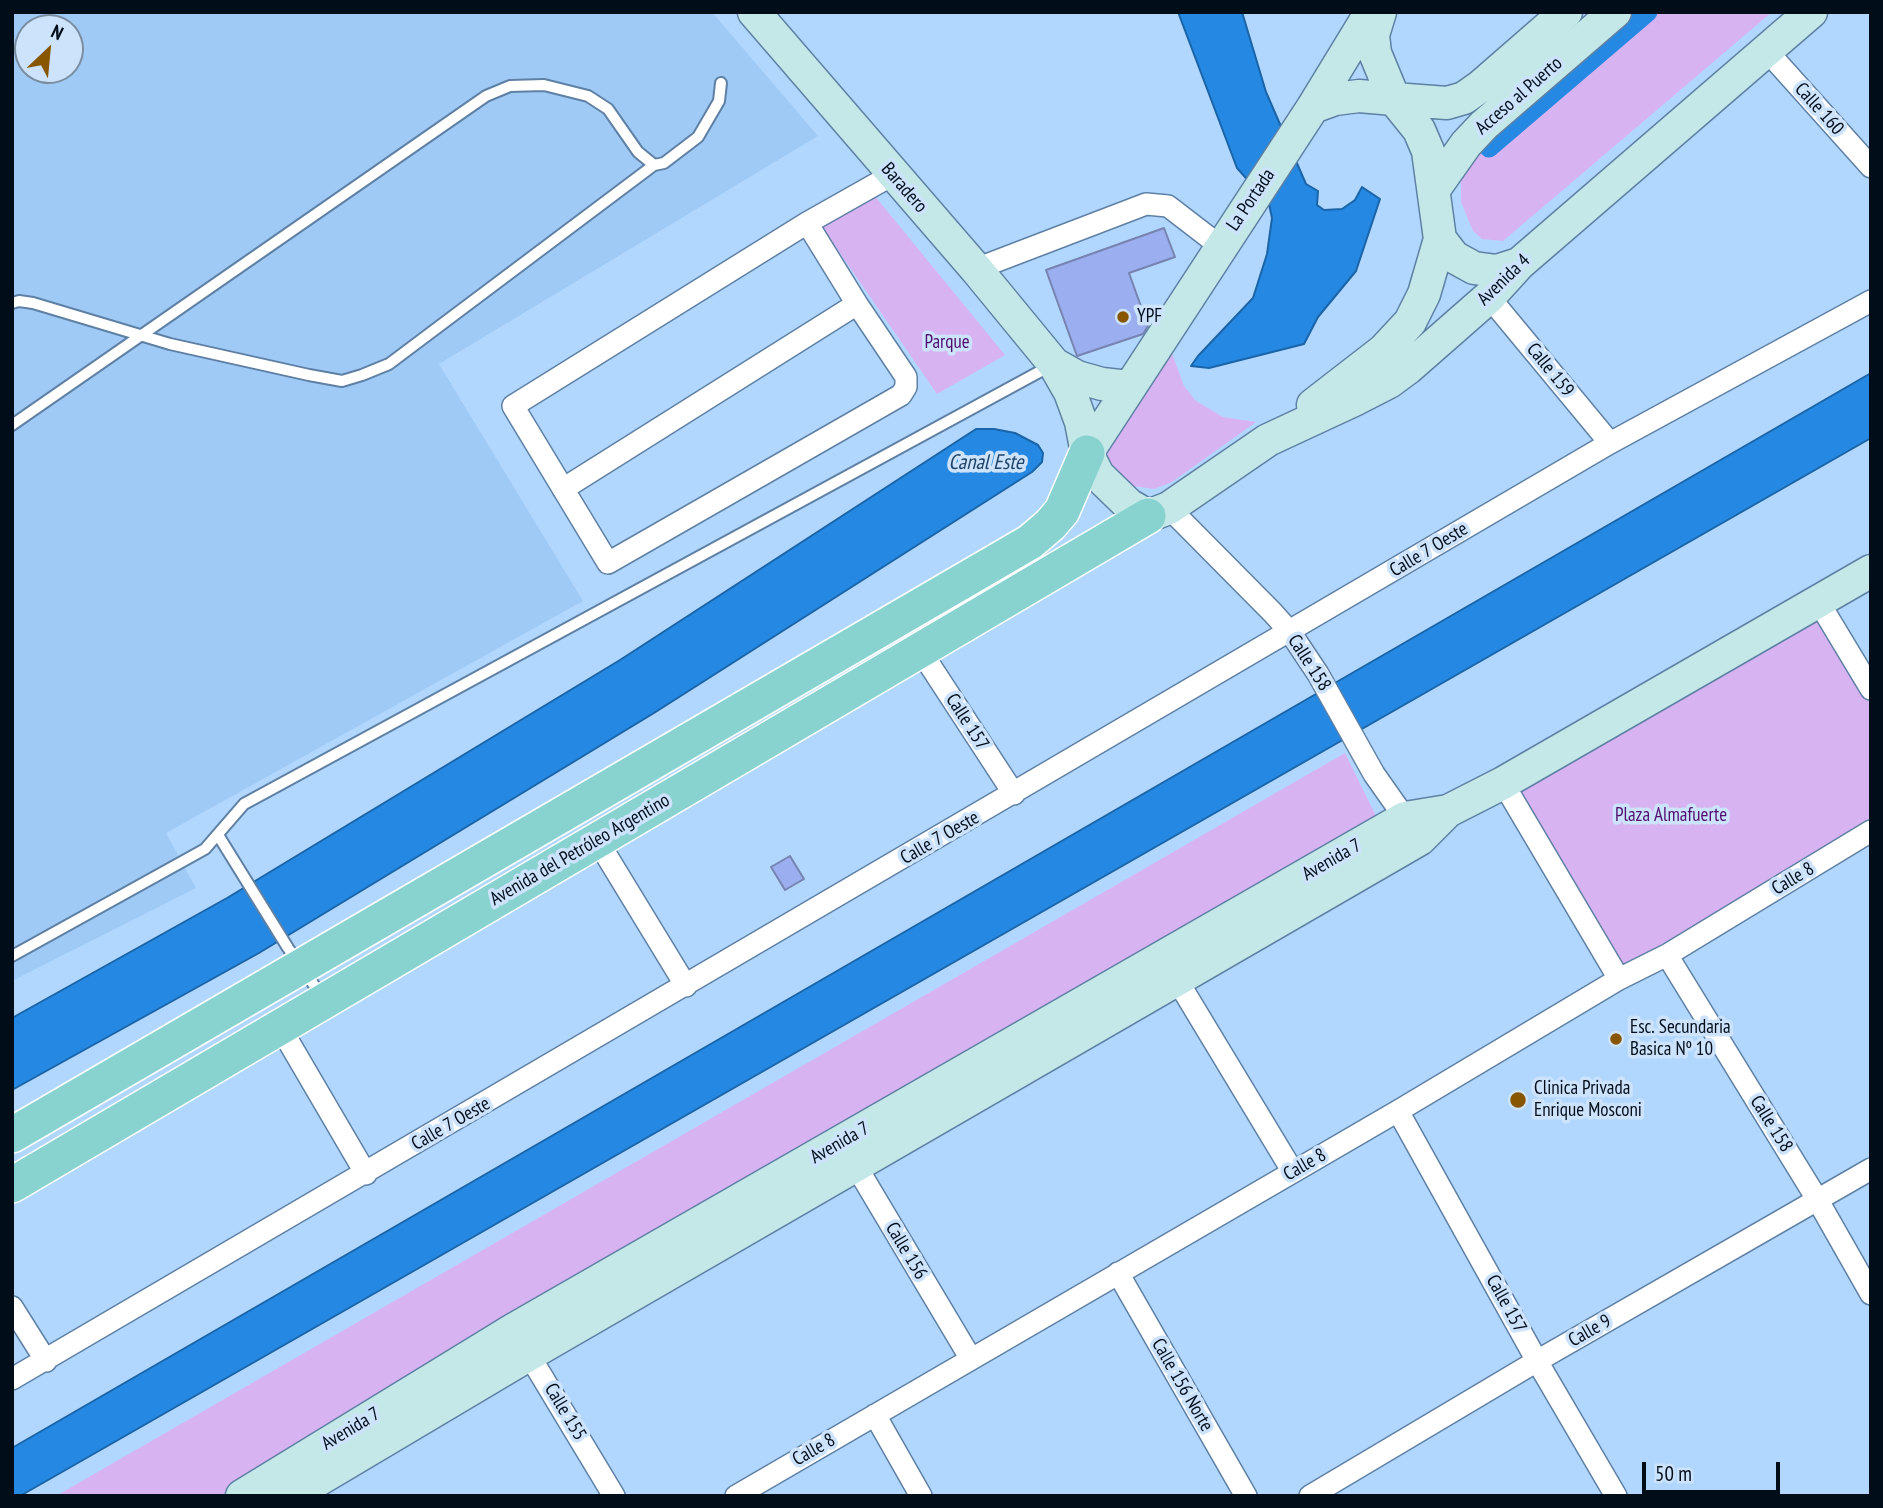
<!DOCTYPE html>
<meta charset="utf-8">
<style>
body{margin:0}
#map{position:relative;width:1883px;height:1508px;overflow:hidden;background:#b2d7ff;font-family:"PT Sans Narrow",sans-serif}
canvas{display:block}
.frame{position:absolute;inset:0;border:14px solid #020d1a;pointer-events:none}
.north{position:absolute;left:14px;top:14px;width:70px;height:70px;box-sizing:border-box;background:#cce3fb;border:2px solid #7b8da1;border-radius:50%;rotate:26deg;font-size:19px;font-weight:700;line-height:28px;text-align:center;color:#020d1a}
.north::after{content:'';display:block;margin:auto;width:24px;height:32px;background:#850;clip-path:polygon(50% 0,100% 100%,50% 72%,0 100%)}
.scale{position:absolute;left:1642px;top:1462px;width:138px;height:32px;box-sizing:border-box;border:4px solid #020d1a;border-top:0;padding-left:9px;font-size:21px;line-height:24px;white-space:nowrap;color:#020d1a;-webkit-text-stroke:5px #cce3fb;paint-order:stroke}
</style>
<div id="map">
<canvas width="1883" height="1508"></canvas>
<div class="frame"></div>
<div class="north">N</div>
<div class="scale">50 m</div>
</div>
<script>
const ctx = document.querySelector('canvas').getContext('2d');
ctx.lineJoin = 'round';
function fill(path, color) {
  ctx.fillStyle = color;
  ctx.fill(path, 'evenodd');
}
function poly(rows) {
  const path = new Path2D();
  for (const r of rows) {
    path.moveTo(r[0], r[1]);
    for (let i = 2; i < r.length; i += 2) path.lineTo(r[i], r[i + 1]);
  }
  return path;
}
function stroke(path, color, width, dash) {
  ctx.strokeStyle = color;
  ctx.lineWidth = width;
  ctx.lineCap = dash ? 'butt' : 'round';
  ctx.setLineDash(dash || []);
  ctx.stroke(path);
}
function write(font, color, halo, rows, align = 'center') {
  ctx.font = font + ' "PT Sans Narrow",sans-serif';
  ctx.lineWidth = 7;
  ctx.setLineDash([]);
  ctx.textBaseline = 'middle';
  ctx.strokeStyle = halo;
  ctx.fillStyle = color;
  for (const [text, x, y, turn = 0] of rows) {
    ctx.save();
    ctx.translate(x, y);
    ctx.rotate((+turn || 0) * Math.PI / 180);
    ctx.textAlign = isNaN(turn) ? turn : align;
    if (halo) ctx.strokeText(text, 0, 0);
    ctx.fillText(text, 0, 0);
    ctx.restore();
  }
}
fill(poly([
 [12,12,712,12,818,136,439,364,583,601,166,833,196,888,12,981],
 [28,28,70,28,70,70,28,70]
]), '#a0caf6');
fill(poly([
 [1638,12,1772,12,1503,241,1482,239,1473,231,1461,202,1461,177,1471,155],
 [874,195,1005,355,937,394,822,227],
 [1170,348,1184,386,1196,401,1223,417,1256,422,1172,482,1154,489,1133,486,1112,472,1104,451],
 [1814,611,1871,701,1871,824,1622,969,1514,784],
 [1345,753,1380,824,221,1496,56,1496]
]), '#d8b3f2');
const water = poly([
 [1178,12,1242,12,1266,92,1306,184,1318,191,1317,205,1324,210,1342,209,1355,200,1362,187,1380,199,1356,271,1318,317,1304,344,1209,368,1191,366,1198,356,1253,298,1267,254,1272,218,1269,204,1237,168,1178,12],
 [1871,373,1871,438,20,1496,12,1496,12,1448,1871,373],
 [976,429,994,429,1015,433,1038,445,1043,453,1042,462,1032,472,654,713,259,953,12,1090,12,1018,227,898,620,660,976,429]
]);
fill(water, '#2589e3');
stroke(water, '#1a64a7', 2);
stroke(poly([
 [1489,148,1648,12]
]), '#2589e3', 19);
const building = poly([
 [1164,228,1175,257,1129,273,1148,326,1143,334,1077,356,1046,270,1164,228],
 [790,856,804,879,785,890,771,867,790,856]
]);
fill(building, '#9aaef0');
stroke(building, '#7684af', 2);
const service = poly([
 [12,303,19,301,33,303,170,344,309,375,342,381,362,375,389,364,654,165,664,163,698,137,719,101,721,83],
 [12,425,486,96,510,86,544,85,588,96,608,109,638,152,654,165],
 [218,835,288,948,323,998],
 [12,956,205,849,244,804,1050,366]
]);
const minor = poly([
 [1767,51,1871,167],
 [807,223,857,304,906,377,906,387,901,395,608,563,513,406,807,223,892,175],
 [976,269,1146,204,1168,206,1220,246],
 [1489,297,1610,443],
 [563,489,857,304],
 [1169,508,1273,613,1290,632,1318,674,1374,774,1412,828],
 [1818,601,1871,689],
 [920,650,1014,794],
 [1503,783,1619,979],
 [597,840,686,986],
 [1667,955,1817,1199,1871,1294],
 [1171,970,1293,1172],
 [280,1027,366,1174],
 [1398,1111,1537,1361,1616,1496],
 [850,1156,971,1359],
 [1118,1273,1246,1496],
 [12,1307,46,1361],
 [523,1345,614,1496],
 [12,1379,1610,443,1871,301],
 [875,1415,921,1496],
 [736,1496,1398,1111,1619,979,1667,955,1871,831],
 [1310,1496,1537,1361,1871,1169]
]);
const secondary = poly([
 [754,12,976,269,1054,364,1070,392,1081,422,1087,453,1098,475,1129,505,1148,516,1169,508,1268,440,1354,400,1389,382,1408,368,1489,297,1519,264,1811,12],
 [1380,12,1373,35,1375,53,1394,99,1447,103,1464,98,1481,86,1566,12],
 [1313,107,1335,99,1359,96,1394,99,1419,130,1428,151,1440,239,1424,294,1410,322,1384,350,1313,405],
 [1435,188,1466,144,1484,125,1615,12],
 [1440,239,1454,257,1474,268,1497,271,1519,264],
 [1054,364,1077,377,1102,384,1128,387],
 [1087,453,1313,107,1371,12],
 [242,1496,513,1330,1405,818,1448,811],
 [291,1496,530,1354,1420,839,1448,811,1503,783,1871,571]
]);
const primary = poly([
 [12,1135,1030,542,1050,525,1062,511,1087,453],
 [12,1185,1148,516]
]);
stroke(service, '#5e80a4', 14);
stroke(minor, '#5e80a4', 24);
stroke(secondary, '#5e80a4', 35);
stroke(primary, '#fff', 38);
stroke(service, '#fff', 10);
stroke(minor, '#fff', 21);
stroke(secondary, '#c3e8e7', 32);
stroke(primary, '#88d2cf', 35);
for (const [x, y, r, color] of [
 [1123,317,7,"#850"],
 [1616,1039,7,"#850"],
 [1518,1100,9,"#850"]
]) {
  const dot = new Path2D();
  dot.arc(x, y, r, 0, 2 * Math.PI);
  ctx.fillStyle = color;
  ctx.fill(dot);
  stroke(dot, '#cce3fb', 2.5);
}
write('19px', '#020d1a', '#cce3fb', [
 ["Acceso al Puerto",1519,96,-41],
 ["Calle 160",1819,109,48],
 ["Baradero",904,188,49],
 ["La Portada",1251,200,-56],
 ["Avenida 4",1504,280,-44],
 ["Calle 159",1550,370,51],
 ["Calle 7 Oeste",1429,550,-31],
 ["Calle 158",1309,663,57],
 ["Calle 157",967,722,57],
 ["Calle 7 Oeste",940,838,-30],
 ["Avenida del Petróleo Argentino",580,850,-30],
 ["Avenida 7",1332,860,-30],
 ["Calle 8",1793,879,-31],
 ["Calle 7 Oeste",451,1124,-30],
 ["Calle 158",1771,1124,58],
 ["Avenida 7",840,1143,-30],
 ["Calle 8",1305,1165,-30],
 ["Calle 156",906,1251,59],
 ["Calle 157",1506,1304,61],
 ["Calle 9",1590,1331,-30],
 ["Calle 156 Norte",1182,1385,60],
 ["Calle 155",565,1412,59],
 ["Avenida 7",351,1429,-31],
 ["Calle 8",814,1450,-30]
]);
write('19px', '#020d1a', '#cce3fb', [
 ["YPF",1137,317],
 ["Esc. Secundaria",1630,1028],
 ["Basica Nº 10",1630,1050],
 ["Clinica Privada",1534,1089],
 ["Enrique Mosconi",1534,1111]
], 'left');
write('19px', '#4f0d6e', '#cce3fb', [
 ["Parque",947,343],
 ["Plaza Almafuerte",1671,816]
]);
write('italic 21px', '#20446a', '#cce3fb', [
 ["Canal Este",986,463]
]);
</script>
